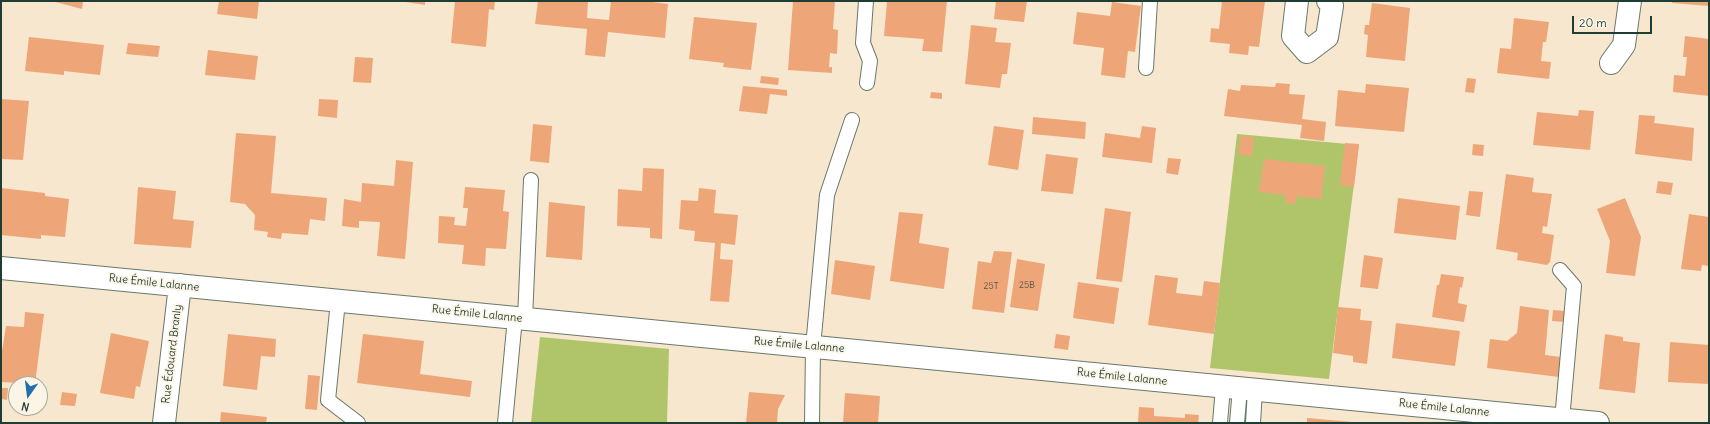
<!DOCTYPE html>
<meta charset="utf-8">
<style>
body{margin:0}
#map{position:relative;width:1710px;height:424px;overflow:hidden;background:#f6e7ce;font-family:Delius,sans-serif}
canvas{display:block}
.frame{position:absolute;inset:0;border:2px solid #1f3d34;pointer-events:none}
.north{position:absolute;left:8px;top:376px;width:40px;height:40px;box-sizing:border-box;background:#fcf5e5;border:1px solid #a4ab9e;border-radius:50%;rotate:194deg;font-size:11px;font-weight:700;line-height:16px;text-align:center;color:#1f3d34}
.north::after{content:'';display:block;margin:auto;width:14px;height:18px;background:#1f6fb2;clip-path:polygon(50% 0,100% 100%,50% 72%,0 100%)}
.scale{position:absolute;left:1572px;top:16px;width:80px;height:18px;box-sizing:border-box;border:2px solid #1f3d34;border-top:0;padding-left:5px;font-size:12px;line-height:14px;white-space:nowrap;color:#1f3d34;-webkit-text-stroke:3px #fcf5e5;paint-order:stroke}
</style>
<div id="map">
<canvas width="1710" height="424"></canvas>
<div class="frame"></div>
<div class="north">N</div>
<div class="scale">20 m</div>
</div>
<script>
const ctx = document.querySelector('canvas').getContext('2d');
ctx.lineJoin = 'round';
function fill(path, color) {
  ctx.fillStyle = color;
  ctx.fill(path, 'evenodd');
}
function poly(rows) {
  const path = new Path2D();
  for (const r of rows) {
    path.moveTo(r[0], r[1]);
    for (let i = 2; i < r.length; i += 2) path.lineTo(r[i], r[i + 1]);
  }
  return path;
}
function stroke(path, color, width, dash) {
  ctx.strokeStyle = color;
  ctx.lineWidth = width;
  ctx.lineCap = dash ? 'butt' : 'round';
  ctx.setLineDash(dash || []);
  ctx.stroke(path);
}
function write(font, color, halo, rows, align = 'center') {
  ctx.font = font + ' Delius,sans-serif';
  ctx.lineWidth = 3.5;
  ctx.setLineDash([]);
  ctx.textBaseline = 'middle';
  ctx.strokeStyle = halo;
  ctx.fillStyle = color;
  for (const [text, x, y, turn = 0] of rows) {
    ctx.save();
    ctx.translate(x, y);
    ctx.rotate((+turn || 0) * Math.PI / 180);
    ctx.textAlign = isNaN(turn) ? turn : align;
    if (halo) ctx.strokeText(text, 0, 0);
    ctx.fillText(text, 0, 0);
    ctx.restore();
  }
}
fill(poly([
 [1237,134,1359,145,1329,379,1210,368],
 [540,337,669,349,667,423,531,423]
]), '#b0c569');
fill(poly([
 [52,1,83,1,82,9],
 [219,1,259,1,257,19,217,14],
 [399,1,425,1,425,5],
 [455,1,495,1,494,10,489,9,486,47,451,43],
 [538,1,588,1,587,18,609,20,611,1,645,1,668,4,665,38,608,32,605,57,585,55,587,29,535,24],
 [793,1,835,1,833,29,838,30,837,54,830,53,829,67,832,67,832,73,788,70],
 [887,1,947,1,942,52,922,51,924,39,884,36],
 [996,1,1027,1,1024,22,994,19],
 [1222,1,1265,1,1259,47,1249,46,1248,55,1229,53,1230,44,1210,42,1211,28,1219,29],
 [1672,1,1709,1,1709,6,1672,3],
 [1112,2,1141,6,1135,52,1128,51,1125,78,1101,75,1104,48,1073,44,1077,12,1110,16],
 [1372,3,1410,8,1405,61,1366,57,1368,35,1364,34,1365,25,1369,25],
 [694,17,757,23,751,70,723,67,724,63,689,59],
 [1514,18,1549,22,1546,42,1543,42,1541,61,1551,62,1549,79,1497,73,1500,48,1511,49],
 [971,25,997,28,995,42,1011,43,1007,74,1002,74,1000,88,965,84],
 [1685,36,1709,39,1709,96,1673,92,1674,75,1685,76,1687,57,1683,57],
 [29,37,104,45,100,75,64,71,64,75,25,71],
 [128,43,160,46,158,57,126,54],
 [208,50,258,56,255,80,205,75],
 [355,57,373,58,371,83,353,82],
 [761,76,779,78,778,85,760,83],
 [1467,78,1476,79,1474,93,1465,92],
 [1276,83,1290,84,1289,94,1305,95,1302,119,1326,122,1324,141,1300,138,1302,125,1224,116,1228,89,1240,91,1241,85,1275,87],
 [1366,84,1409,88,1404,132,1335,126,1338,90,1365,93],
 [743,86,787,90,787,96,770,94,767,114,739,111],
 [931,92,942,93,942,99,930,98],
 [1,99,29,101,23,160,1,159],
 [319,99,338,100,337,118,318,116],
 [1579,110,1594,111,1590,150,1533,145,1537,112,1578,116],
 [1639,115,1655,116,1654,123,1694,128,1692,161,1635,154],
 [1033,117,1086,122,1085,139,1032,134],
 [533,124,552,126,549,163,530,161],
 [994,126,1024,130,1018,170,988,165],
 [1142,126,1156,128,1152,163,1102,157,1105,133,1140,138],
 [236,133,276,136,271,193,327,198,325,221,310,219,308,235,282,233,281,239,267,237,268,232,254,230,255,215,245,204,230,202],
 [1241,136,1254,137,1252,156,1238,154],
 [1345,143,1359,144,1354,187,1340,185],
 [1473,144,1484,145,1483,156,1472,155],
 [1046,154,1078,158,1073,194,1041,191],
 [1168,158,1181,159,1178,175,1166,173],
 [1264,159,1325,166,1321,199,1296,196,1295,204,1285,203,1286,195,1259,192],
 [396,160,413,162,405,259,377,256,380,222,359,221,359,228,342,226,344,199,361,202,362,183,394,186],
 [643,168,664,169,662,239,650,238,650,228,617,226,618,189,642,191],
 [1506,174,1534,178,1532,192,1552,194,1547,227,1543,226,1542,233,1554,235,1550,262,1547,265,1517,260,1518,253,1496,249],
 [1658,181,1673,183,1671,195,1656,193],
 [138,187,176,191,173,219,194,221,191,248,134,244],
 [465,187,505,190,503,211,509,212,506,249,486,248,485,266,462,264,464,245,438,243,439,216,455,217,454,225,466,226,468,208,463,208],
 [1,188,45,193,45,196,69,199,65,237,41,235,41,239,1,235],
 [699,188,716,190,714,213,738,215,735,245,721,243,720,259,733,260,729,302,710,301,715,243,694,241,695,231,679,229,681,200,698,201],
 [1469,191,1483,192,1480,217,1466,215],
 [1398,198,1460,206,1456,240,1394,233],
 [1625,198,1641,237,1635,276,1606,273,1610,241,1597,209],
 [549,202,585,206,582,260,546,257],
 [1105,208,1131,212,1122,282,1096,279],
 [899,212,923,214,919,243,949,248,944,289,890,281],
 [1689,214,1709,217,1709,266,1702,265,1701,271,1681,269],
 [994,251,1012,252,1004,313,972,309,978,261,991,263],
 [1364,255,1383,258,1378,289,1360,287],
 [1017,259,1045,264,1038,311,1010,307],
 [835,260,875,266,870,300,831,294],
 [1441,274,1464,277,1462,288,1460,287,1458,303,1467,305,1464,322,1432,317,1437,285,1439,285],
 [1155,275,1178,278,1176,293,1202,296,1204,281,1220,283,1214,334,1148,325],
 [1078,282,1119,288,1114,324,1073,318],
 [1520,306,1549,310,1545,355,1561,357,1559,377,1487,368,1490,339,1507,341,1517,333],
 [1338,307,1361,309,1360,320,1372,321,1367,364,1353,362,1353,356,1333,353],
 [1553,310,1565,311,1564,322,1552,321],
 [25,312,44,314,35,384,1,382,1,358,6,326,24,327],
 [1396,323,1460,331,1455,366,1392,358],
 [111,333,149,341,140,387,136,386,134,399,100,393],
 [228,334,276,339,275,357,261,356,257,390,223,386],
 [363,334,424,341,420,374,472,381,470,397,357,383],
 [1056,334,1070,336,1068,350,1054,348],
 [1605,334,1623,337,1623,341,1640,343,1635,393,1599,389],
 [1670,342,1709,345,1709,384,1668,382],
 [308,375,320,376,317,410,305,409],
 [1,388,8,388,7,400,1,399],
 [62,392,77,394,75,406,60,405],
 [749,392,785,395,778,409,777,423,746,423],
 [845,393,880,396,878,423,843,423],
 [1139,407,1154,408,1154,416,1185,418,1185,414,1199,415,1198,423,1138,423],
 [221,412,267,417,266,423,220,423],
 [1307,418,1352,422,1352,423,1307,423]
]), '#eea679');
const lane = poly([
 [866,1,863,43,870,61,867,83],
 [1146,68,1150,1],
 [1560,270,1574,286,1562,420],
 [338,301,328,400,358,423],
 [525,319,531,180],
 [505,423,515,318],
 [812,423,813,347,827,195,852,120],
 [1220,423,1223,387],
 [1237,423,1240,388],
 [1253,423,1255,390]
]);
const street = poly([
 [1297,1,1293,36,1307,52,1327,37,1332,6,1328,1],
 [1611,63,1624,45,1630,1],
 [1,268,1598,423],
 [164,423,180,285]
]);
stroke(lane, '#6a786a', 16);
stroke(street, '#6a786a', 24);
stroke(lane, '#fff', 14);
stroke(street, '#fff', 22);
write('9px', '#535745', null, [
 ["25B",1027,285],
 ["25T",991,286]
]);
write('11px', '#1f3d34', '#fcf5e5', [
 ["Rue Émile Lalanne",154,283,6],
 ["Rue Émile Lalanne",477,314,6],
 ["Rue Émile Lalanne",799,345,5],
 ["Rue Édouard Branly",172,354,-83],
 ["Rue Émile Lalanne",1122,377,6],
 ["Rue Émile Lalanne",1444,408,6]
]);
</script>
